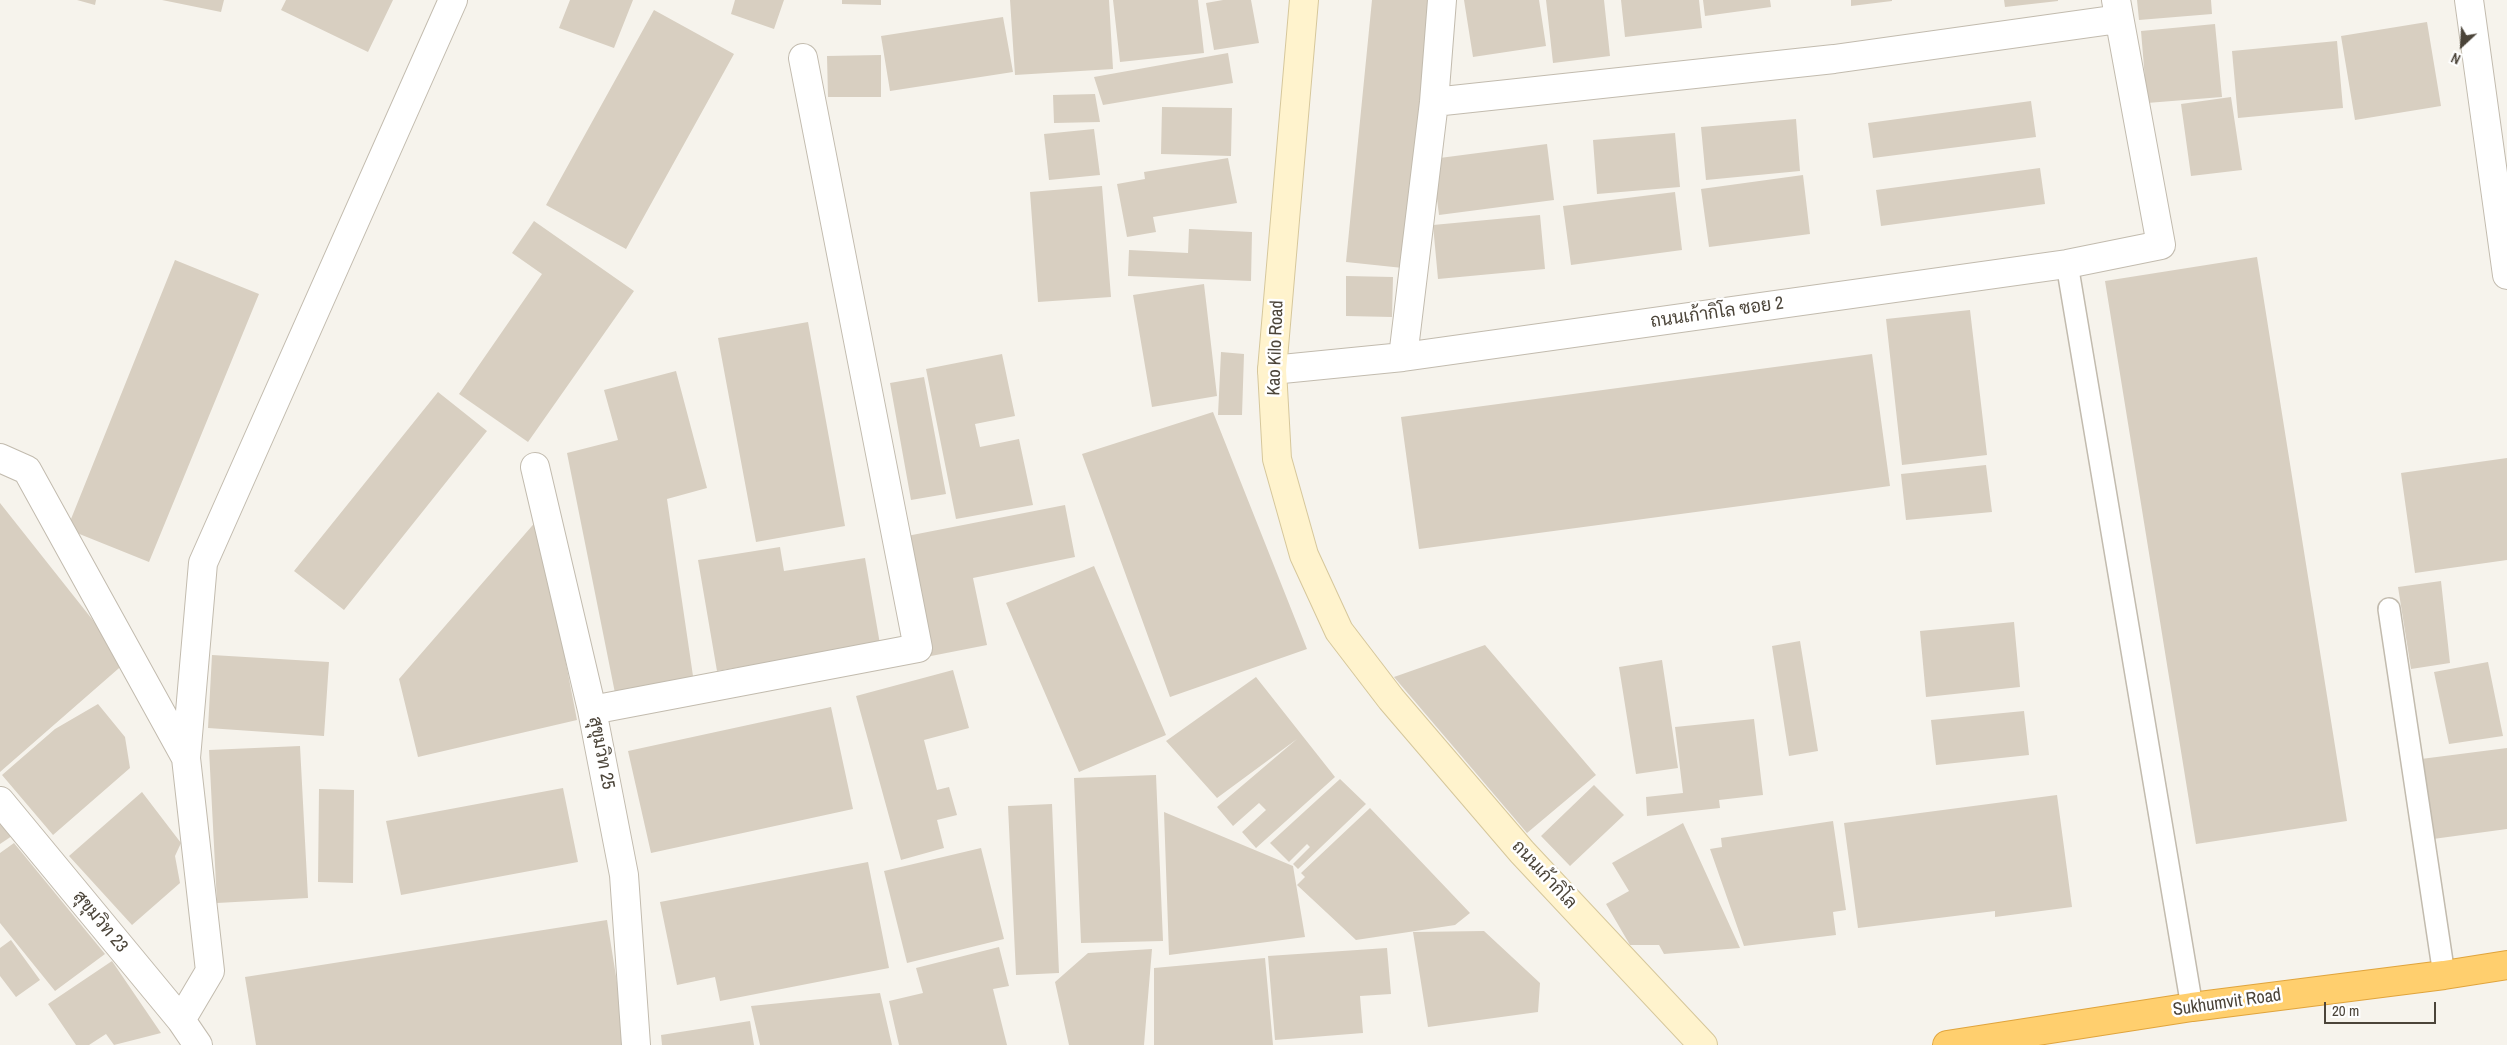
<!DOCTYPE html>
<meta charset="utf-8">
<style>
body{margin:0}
#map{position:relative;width:2507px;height:1045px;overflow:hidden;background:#f6f3ec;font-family:"Archivo Narrow",sans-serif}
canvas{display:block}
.north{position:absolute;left:2437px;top:20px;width:50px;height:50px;-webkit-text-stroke:4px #fff;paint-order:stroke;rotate:205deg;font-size:14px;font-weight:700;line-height:20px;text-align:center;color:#4b4439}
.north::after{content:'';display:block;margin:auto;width:18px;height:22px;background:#4b4439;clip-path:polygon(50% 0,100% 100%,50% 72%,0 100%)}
.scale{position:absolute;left:2324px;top:1002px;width:112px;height:22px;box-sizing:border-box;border:2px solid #4b4439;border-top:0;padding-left:6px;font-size:15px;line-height:18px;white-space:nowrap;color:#4b4439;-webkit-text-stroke:4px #fff;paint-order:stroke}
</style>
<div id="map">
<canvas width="2507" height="1045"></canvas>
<div class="north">N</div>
<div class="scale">20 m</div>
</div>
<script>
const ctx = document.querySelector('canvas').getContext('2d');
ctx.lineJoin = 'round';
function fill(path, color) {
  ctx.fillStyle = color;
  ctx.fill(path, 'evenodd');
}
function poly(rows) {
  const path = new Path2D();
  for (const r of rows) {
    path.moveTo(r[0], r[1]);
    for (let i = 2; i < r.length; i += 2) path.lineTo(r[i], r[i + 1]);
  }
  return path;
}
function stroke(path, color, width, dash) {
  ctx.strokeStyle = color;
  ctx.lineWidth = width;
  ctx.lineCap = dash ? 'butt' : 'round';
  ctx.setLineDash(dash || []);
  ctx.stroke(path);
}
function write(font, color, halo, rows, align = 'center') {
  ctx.font = font + ' "Archivo Narrow",Sarabun,sans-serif';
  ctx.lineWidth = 5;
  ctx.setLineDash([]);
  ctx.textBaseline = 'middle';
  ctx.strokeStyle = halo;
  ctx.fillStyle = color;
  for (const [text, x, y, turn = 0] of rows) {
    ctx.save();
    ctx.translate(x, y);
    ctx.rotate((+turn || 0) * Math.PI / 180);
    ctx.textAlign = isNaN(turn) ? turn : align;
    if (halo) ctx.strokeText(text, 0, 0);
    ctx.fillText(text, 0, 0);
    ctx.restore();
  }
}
fill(poly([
 [77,0,96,0,95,5],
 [162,0,224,0,221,12],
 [286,0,393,0,368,52,281,10],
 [570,0,633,0,614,48,559,28],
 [735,0,784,0,774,29,731,14],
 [842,0,881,0,881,5,842,4],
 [1010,0,1109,0,1113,69,1015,75],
 [1113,0,1198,0,1204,53,1120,62],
 [1223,0,1251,0,1259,43,1214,50,1206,3],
 [1372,0,1430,0,1403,268,1346,262],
 [1464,0,1539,0,1546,46,1473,57],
 [1546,0,1604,0,1610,56,1553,63],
 [1621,0,1699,0,1702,28,1625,37],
 [1703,0,1770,0,1771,7,1705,16],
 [1851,0,1892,0,1892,1,1851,6],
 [2004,0,2058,0,2058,1,2005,7],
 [2137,0,2211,0,2212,14,2139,20],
 [654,10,734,54,626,249,546,205],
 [1003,17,1013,72,890,91,881,36],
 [2427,22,2441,106,2355,120,2341,36],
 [2215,24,2222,97,2147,103,2141,31],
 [2337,41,2343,108,2238,118,2232,51],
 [1228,53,1233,83,1103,105,1094,77],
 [881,55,881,97,828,97,827,56],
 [1095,94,1100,122,1054,123,1053,95],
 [2231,97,2242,170,2191,176,2181,104],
 [2031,101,2036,137,1873,158,1868,123],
 [1162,107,1232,108,1231,156,1161,154],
 [1796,119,1800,171,1706,180,1701,127],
 [1094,129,1100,175,1049,180,1044,134],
 [1675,133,1680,187,1597,194,1593,140],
 [1547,144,1554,200,1439,215,1432,159],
 [1228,158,1237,203,1153,217,1156,232,1127,237,1117,184,1145,179,1144,172],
 [2040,168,2045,204,1881,226,1876,190],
 [1803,175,1810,234,1709,247,1701,189],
 [1102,186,1111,297,1038,302,1030,192],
 [1675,192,1682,250,1571,265,1563,206],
 [1540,215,1545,269,1438,279,1433,225],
 [534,221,634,291,528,442,459,394,542,274,512,253],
 [1189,229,1252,232,1251,281,1128,276,1129,250,1188,253],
 [2257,257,2347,821,2196,844,2105,281],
 [175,260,259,294,149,562,67,529],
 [1346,276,1393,277,1392,317,1346,316],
 [1204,284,1217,396,1152,407,1133,295],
 [1970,310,1987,455,1902,465,1886,319],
 [808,322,845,526,756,542,718,338],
 [1221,352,1244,354,1242,415,1218,415],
 [1002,354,1015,416,975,424,980,447,1019,439,1033,505,956,519,926,369],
 [1872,354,1890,486,1419,549,1401,417],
 [676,371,707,488,667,499,693,676,615,693,567,453,618,440,604,390],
 [924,377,946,494,911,500,890,383],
 [438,392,487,431,344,610,294,571],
 [1213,412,1307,649,1170,697,1082,454],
 [2507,458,2507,560,2415,573,2401,473],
 [1986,465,1992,512,1906,520,1901,474],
 [0,503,126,662,0,772],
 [1065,505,1075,557,973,578,987,645,926,657,902,537],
 [538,519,577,720,418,757,399,679],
 [780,547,784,571,865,558,880,644,717,671,698,560],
 [1094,566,1166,735,1079,772,1006,603],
 [2441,581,2450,663,2411,669,2398,587],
 [2014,622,2020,687,1926,697,1920,631],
 [1800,641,1818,751,1789,756,1772,646],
 [1485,645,1596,775,1527,833,1394,677],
 [212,655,329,662,324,736,208,728],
 [1662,660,1678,768,1636,774,1619,667],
 [2488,662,2503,736,2449,744,2434,672],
 [953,670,969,728,924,740,937,790,949,787,957,815,937,820,944,848,901,860,856,696],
 [1256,677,1335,777,1256,848,1242,832,1266,810,1259,803,1233,826,1217,807,1297,739,1217,798,1166,741],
 [98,704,125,737,130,768,53,835,2,775,55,729],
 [831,707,853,809,651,853,628,751],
 [2024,711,2029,755,1936,765,1931,720],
 [1754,719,1763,795,1719,800,1720,808,1647,816,1646,797,1683,793,1675,727],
 [300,746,308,898,217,903,209,750],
 [2507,748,2507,829,2433,839,2421,759],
 [1156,775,1163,941,1081,943,1074,778],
 [1340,779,1366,804,1298,869,1293,864,1310,847,1307,844,1289,862,1270,843],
 [1594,785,1624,815,1570,866,1541,836],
 [563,788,578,862,401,895,386,821],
 [319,789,354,790,353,883,318,882],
 [142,792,181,843,175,856,180,883,132,925,69,856],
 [2057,795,2072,907,1995,917,1995,911,1858,928,1844,823],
 [1052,804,1059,973,1016,975,1008,806],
 [1370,808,1470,913,1455,925,1356,940,1297,885,1305,877,1301,873],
 [1164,812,1293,866,1305,937,1169,955],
 [0,819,12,836,0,844],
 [1833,821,1846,910,1833,912,1836,935,1744,946,1710,849,1722,847,1721,838],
 [1683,823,1740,948,1664,954,1659,945,1630,945,1606,904,1629,891,1612,863],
 [14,843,105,954,55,991,0,923,0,853],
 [981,848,1004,939,907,963,884,871],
 [868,862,889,968,720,1001,715,977,677,985,660,902],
 [607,920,627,1045,256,1045,245,977],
 [1484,931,1540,983,1538,1012,1428,1027,1413,932],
 [11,940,40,980,16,997,0,976,0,948],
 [999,947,1009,986,993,989,1007,1045,899,1045,889,1001,923,993,916,968],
 [1387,948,1391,994,1360,996,1363,1033,1275,1040,1268,956],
 [1152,949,1144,1045,1069,1045,1055,982,1088,953],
 [1265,958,1273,1045,1154,1045,1154,968],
 [112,961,161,1033,114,1045,106,1034,89,1045,76,1045,48,1004],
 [880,993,892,1045,760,1045,751,1006],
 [750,1021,754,1045,662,1045,661,1035]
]), '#d8cfc1');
const lane = poly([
 [2067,264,2192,1007],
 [2389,609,2444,975]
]);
const street = poly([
 [2469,0,2507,275],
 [1434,102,1834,59,2119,19],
 [1403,357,1434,102,1442,0],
 [1272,370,1403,357,2067,264,2161,245,2116,0],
 [0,458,27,470,186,758],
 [535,467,592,710,624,875,636,1045],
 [592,710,918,648,803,58],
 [0,801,181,1020,198,1045],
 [181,1020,210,971,186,758,203,563,453,0]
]);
const secondary = poly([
 [1304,0,1272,370,1277,459,1304,555,1339,631,1391,699,1522,852,1703,1045]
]);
const highway = poly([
 [1947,1045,2192,1007,2444,975,2507,965]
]);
stroke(lane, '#c2bbae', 24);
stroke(street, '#c2bbae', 30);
stroke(secondary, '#d6c79b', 30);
stroke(highway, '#e0a43c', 30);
stroke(lane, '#fff', 21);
stroke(street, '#fff', 28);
stroke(secondary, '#fff3cd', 28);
stroke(highway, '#ffcf6e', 28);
write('18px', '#4b4439', '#fff', [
 ["ถนนเก้ากิโล ซอย 2",1717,313,-8],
 ["Kao Kilo Road",1276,348,-88],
 ["สุขุมวิท 25",601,753,79],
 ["ถนนเก้ากิโล",1544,875,47],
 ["สุขุมวิท 23",100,922,50],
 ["Sukhumvit Road",2227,1003,-8]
]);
</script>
